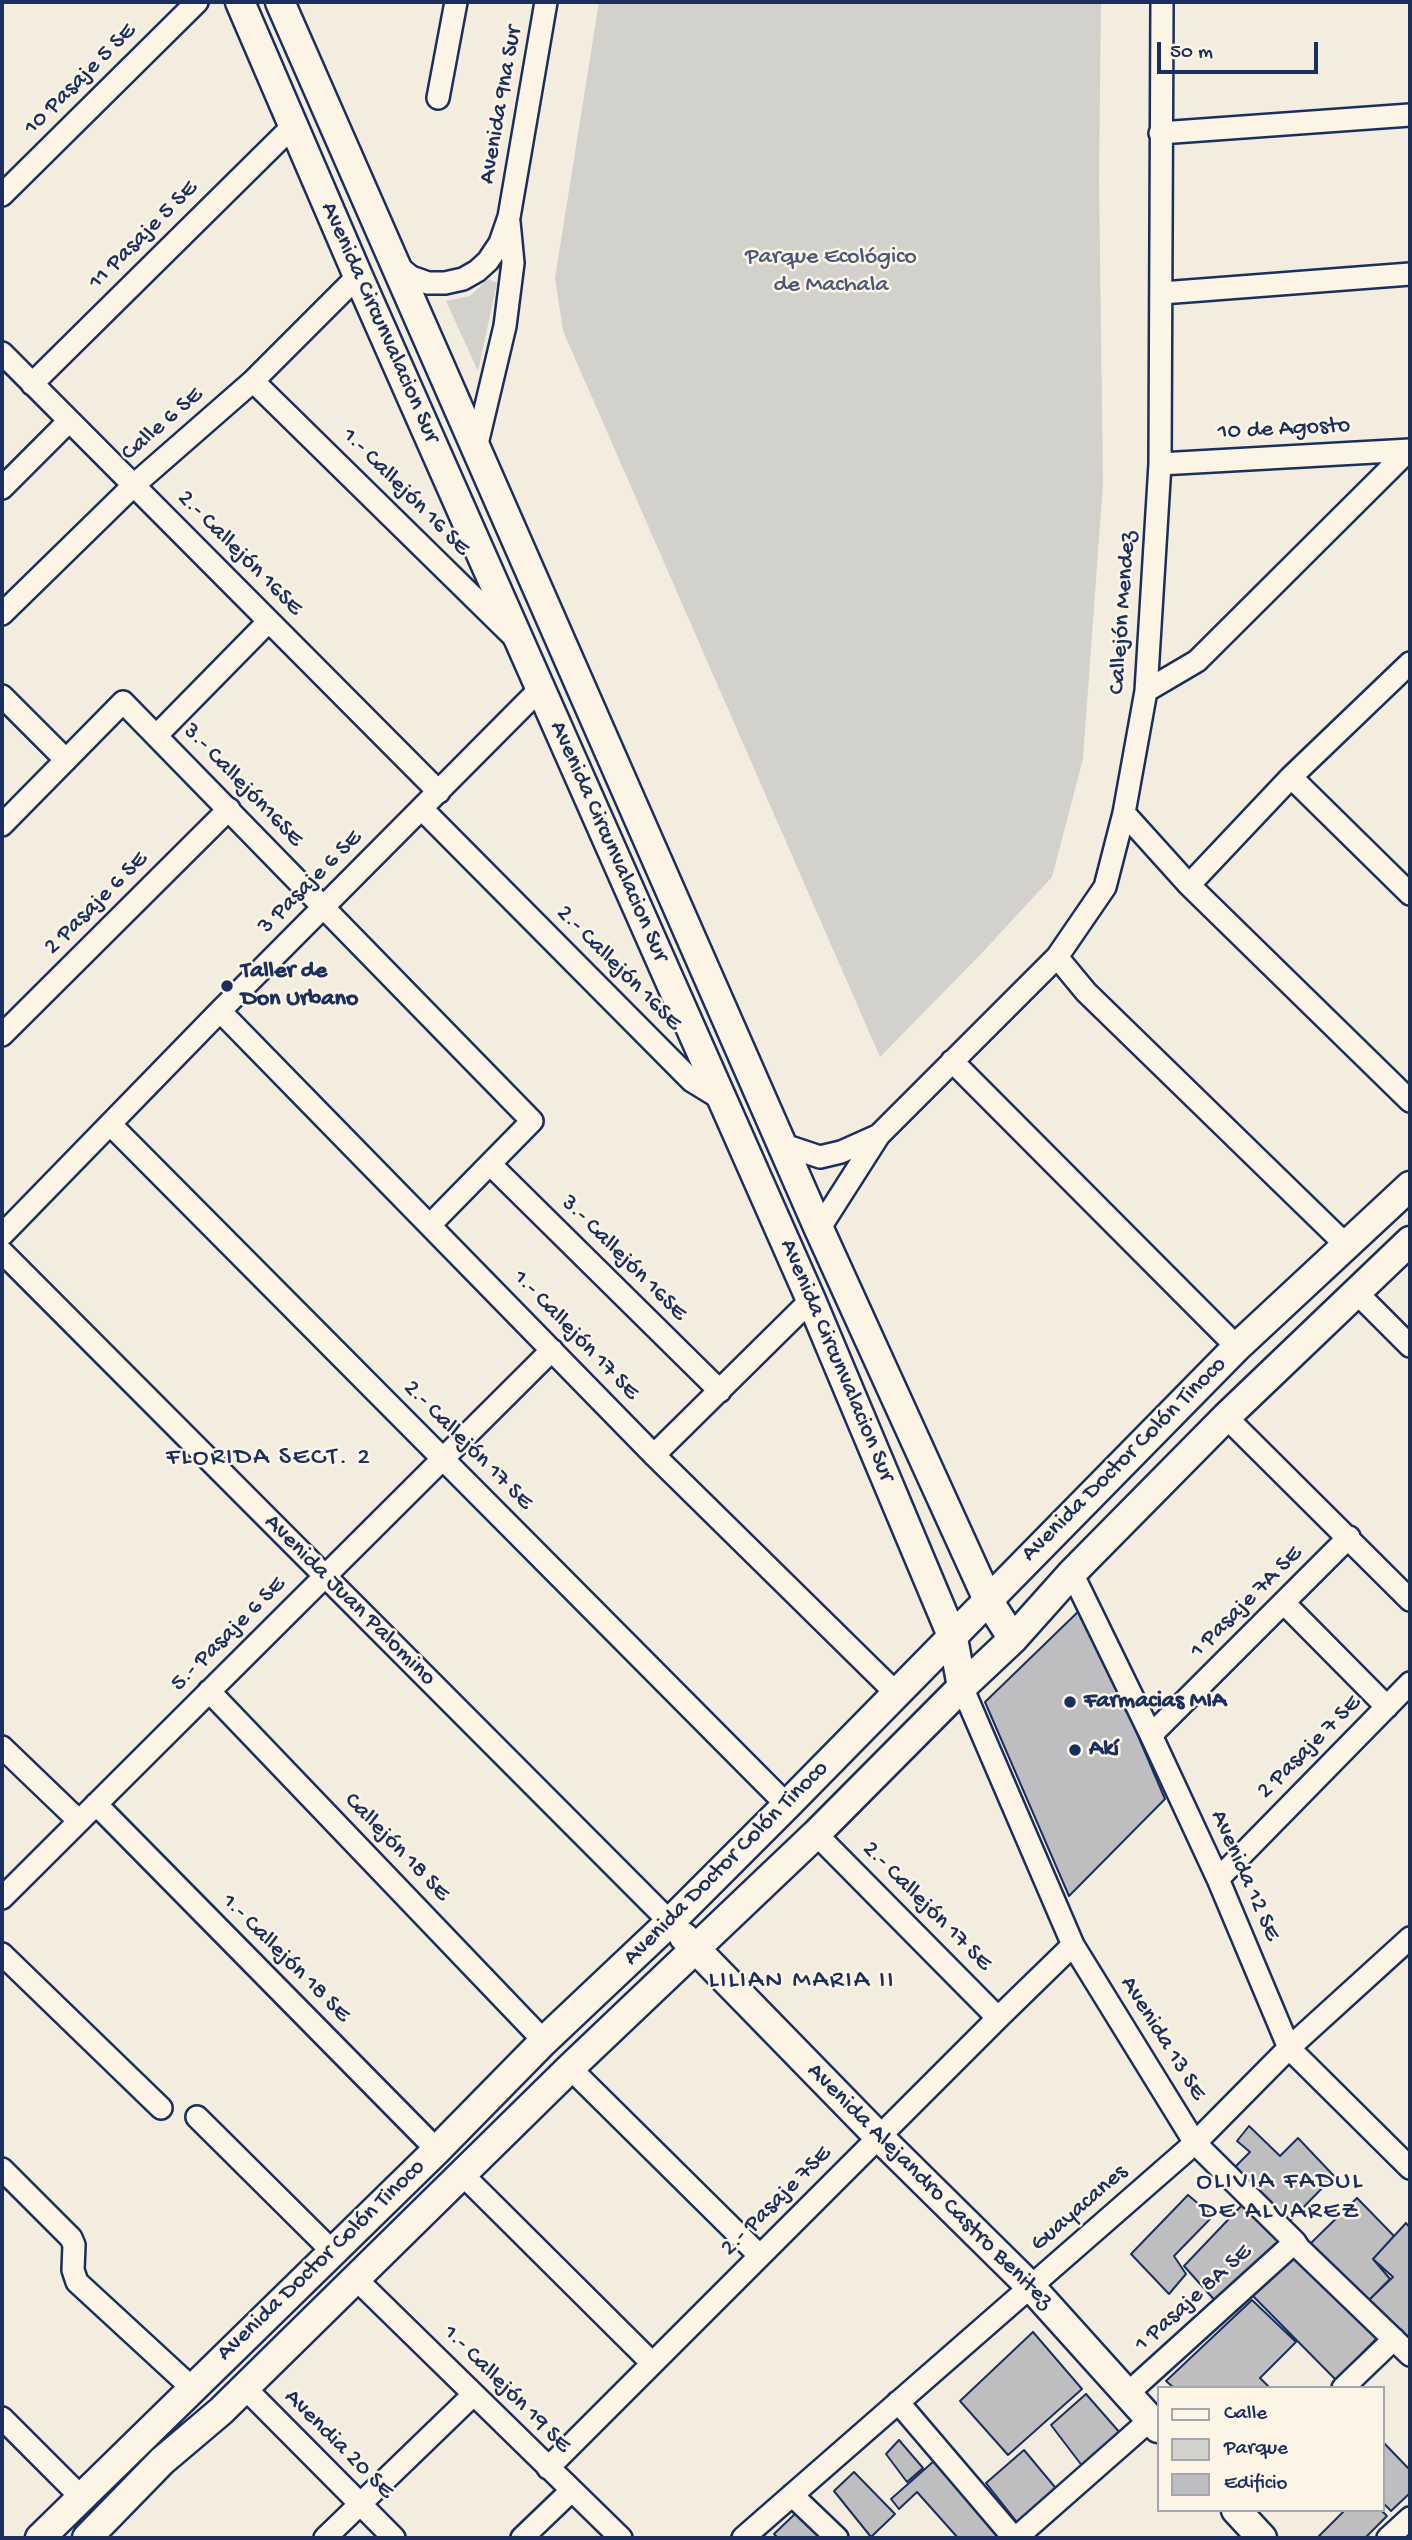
<!DOCTYPE html>
<meta charset="utf-8">
<style>
body{margin:0}
#map{position:relative;width:1412px;height:2540px;overflow:hidden;background:#f3ede0;font-family:"Gochi Hand",sans-serif}
canvas{display:block}
.frame{position:absolute;inset:0;border:4px solid #1b2f5e;pointer-events:none}
.legend{position:absolute;left:1157px;top:2386px;width:228px;height:126px;box-sizing:border-box;background:#fcf5e5;border:2px solid #a2a6af;margin:0;padding:9px 12px;list-style:none;font-size:21px;color:#1b2f5e}
.legend li{display:flex;align-items:center;gap:14px;height:35px}
.legend b{width:35px;border:2px solid #a2a6af}
.scale{position:absolute;left:1157px;top:42px;width:161px;height:32px;box-sizing:border-box;border:4px solid #1b2f5e;border-top:0;padding-left:9px;font-size:21px;line-height:24px;white-space:nowrap;color:#1b2f5e;-webkit-text-stroke:5px #fcf5e5;paint-order:stroke}
</style>
<div id="map">
<canvas width="1412" height="2540"></canvas>
<div class="frame"></div>
<ul class="legend">
<li><b style="height:9px;background:#fcf5e5"></b>Calle</li>
<li><b style="height:19px;background:#d3d1cc"></b>Parque</li>
<li><b style="height:19px;background:#bebec0"></b>Edificio</li>
</ul>
<div class="scale">50 m</div>
</div>
<script>
const ctx = document.querySelector('canvas').getContext('2d');
ctx.lineJoin = 'round';
function fill(path, color) {
  ctx.fillStyle = color;
  ctx.fill(path, 'evenodd');
}
function poly(rows) {
  const path = new Path2D();
  for (const r of rows) {
    path.moveTo(r[0], r[1]);
    for (let i = 2; i < r.length; i += 2) path.lineTo(r[i], r[i + 1]);
  }
  return path;
}
function stroke(path, color, width, dash) {
  ctx.strokeStyle = color;
  ctx.lineWidth = width;
  ctx.lineCap = dash ? 'butt' : 'round';
  ctx.setLineDash(dash || []);
  ctx.stroke(path);
}
function write(font, color, halo, rows, align = 'center') {
  ctx.font = font + ' "Gochi Hand",sans-serif';
  ctx.lineWidth = 5;
  ctx.setLineDash([]);
  ctx.textBaseline = 'middle';
  ctx.strokeStyle = halo;
  ctx.fillStyle = color;
  for (const [text, x, y, turn = 0] of rows) {
    ctx.save();
    ctx.translate(x, y);
    ctx.rotate((+turn || 0) * Math.PI / 180);
    ctx.textAlign = isNaN(turn) ? turn : align;
    if (halo) ctx.strokeText(text, 0, 0);
    ctx.fillText(text, 0, 0);
    ctx.restore();
  }
}
fill(poly([
 [599,2,1101,2,1099,177,1103,483,1083,759,1052,877,981,954,880,1057,563,331,555,278],
 [488,279,497,283,478,371,446,301,470,296]
]), '#d3d1cc');
const building = poly([
 [1083,1607,1165,1799,1069,1896,985,1702,1083,1607],
 [1249,2126,1280,2156,1298,2138,1334,2176,1288,2223,1234,2168,1250,2152,1237,2141,1249,2126],
 [1188,2195,1213,2216,1174,2256,1186,2274,1169,2294,1131,2254,1188,2195],
 [1357,2198,1394,2236,1373,2259,1390,2279,1368,2301,1310,2244,1357,2198],
 [1244,2203,1283,2241,1218,2304,1184,2266,1244,2203],
 [1406,2223,1410,2228,1410,2339,1368,2301,1393,2277,1373,2259,1406,2223],
 [1299,2248,1382,2333,1336,2380,1252,2295,1299,2248],
 [1252,2300,1296,2342,1260,2378,1270,2388,1174,2388,1166,2381,1252,2300],
 [1033,2332,1082,2389,1008,2455,960,2401,1033,2332],
 [1086,2394,1121,2434,1083,2467,1051,2425,1086,2394],
 [899,2440,923,2468,907,2482,886,2454,899,2440],
 [1382,2441,1410,2470,1410,2493,1391,2511,1382,2502,1382,2441],
 [1024,2450,1059,2492,1020,2526,986,2483,1024,2450],
 [934,2461,997,2536,994,2538,958,2538,917,2492,899,2509,891,2499,934,2461],
 [854,2472,895,2514,871,2537,834,2491,854,2472],
 [1345,2510,1381,2510,1387,2516,1365,2538,1317,2538,1345,2510],
 [798,2511,826,2538,778,2538,774,2534,798,2511]
]);
fill(building, '#bebec0');
stroke(building, '#1b2f5e', 2);
const minor = poly([
 [438,98,456,2],
 [1160,133,1410,115],
 [2,195,197,2],
 [395,264,411,277,428,283,445,283,463,279,477,271,488,261,500,243,509,217,546,2],
 [1162,293,1410,274],
 [2,353,439,792],
 [253,381,514,637],
 [32,384,293,126],
 [476,448,505,326,513,263,509,222],
 [1160,464,1410,450],
 [2,488,69,421],
 [2,614,134,485,253,381,358,276],
 [1146,691,1197,661,1409,450],
 [2,696,66,760],
 [157,735,269,621],
 [1291,777,1410,894],
 [422,809,692,1081,723,1100],
 [1124,813,1189,885,1410,1101],
 [2,825,123,702,532,1121,430,1225],
 [1189,885,1291,777,1410,663],
 [1057,957,1086,992,1346,1245],
 [220,1011,654,1455,897,1694],
 [2,1035,229,809],
 [952,1061,1237,1347],
 [110,1124,787,1805],
 [781,1144,820,1157,841,1152,879,1135],
 [490,1164,720,1391],
 [819,1229,879,1135,1057,957,1105,887,1124,813,1146,691,1160,464,1162,2],
 [2,1235,220,1011,540,689],
 [2,1252,670,1922],
 [1356,1292,1410,1346],
 [1226,1417,1410,1600],
 [654,1455,811,1300],
 [1072,1573,1151,1735,1218,1879,1289,2048,1410,2168],
 [1284,1603,1387,1707],
 [962,1687,1073,1945,1195,2143,1295,2242,1299,2248,1410,2355],
 [209,1691,544,2041],
 [1151,1735,1349,1537],
 [2,1747,79,1821],
 [96,1804,437,2150],
 [816,1834,998,2018],
 [1218,1879,1410,1683],
 [2,1898,552,1350],
 [2,1954,161,2108],
 [570,2068,760,2256],
 [197,2117,332,2251],
 [2,2169,71,2238,74,2245,73,2270,77,2282,192,2388],
 [462,2174,652,2363],
 [356,2279,621,2538],
 [245,2388,394,2538],
 [1343,2388,1394,2339],
 [1127,2394,1295,2242],
 [898,2402,1014,2538],
 [2,2418,82,2498],
 [548,2468,998,2018,1073,1945],
 [792,2495,837,2538],
 [325,2538,473,2395],
 [522,2538,571,2491],
 [743,2538,1195,2143,1289,2048,1410,1938],
 [1016,2538,1150,2420],
 [1388,2538,1410,2518]
]);
const major = poly([
 [240,2,358,276,811,1300,953,1638,962,1687],
 [280,2,819,1229,988,1600,1013,1639],
 [684,1937,879,2137,1031,2287,1158,2428],
 [1236,2510,1262,2538],
 [40,2538,437,2150,544,2041,670,1922,787,1805,1237,1347,1410,1186],
 [87,2538,162,2461,221,2411,570,2068,816,1834,962,1687,1013,1639,1072,1573,1226,1417,1410,1241]
]);
stroke(minor, '#1b2f5e', 26);
stroke(major, '#1b2f5e', 33);
stroke(minor, '#fcf5e5', 21);
stroke(major, '#fcf5e5', 28);
for (const [x, y, r, color] of [
 [227,986,7,"#1b2f5e"],
 [1070,1702,7,"#1b2f5e"],
 [1075,1750,7,"#1b2f5e"]
]) {
  const dot = new Path2D();
  dot.arc(x, y, r, 0, 2 * Math.PI);
  ctx.fillStyle = color;
  ctx.fill(dot);
  stroke(dot, '#fcf5e5', 2.5);
}
write('24px', '#1b2f5e', '#fcf5e5', [
 ["10 Pasaje 5 SE",81,80,-45],
 ["Avenida 9na Sur",502,105,-80],
 ["11 Pasaje 5 SE",144,236,-45],
 ["Avenida Circunvalacion Sur",379,323,66],
 ["Calle 6 SE",163,425,-41],
 ["10 de Agosto",1284,430,-3],
 ["1.- Callejón 16 SE",405,493,45],
 ["2.- Callejón 16SE",239,554,45],
 ["Callejón Mendez",1124,613,-86],
 ["3.- Callejón16SE",242,786,46],
 ["Avenida Circunvalacion Sur",608,842,66],
 ["3 Pasaje 6 SE",311,883,-45],
 ["2 Pasaje 6 SE",97,904,-45],
 ["2.- Callejón 16SE",618,969,45],
 ["3.- Callejón 16SE",623,1259,45],
 ["1.- Callejón 17 SE",575,1336,46],
 ["Avenida Circunvalacion Sur",836,1361,67],
 ["2.- Callejón 17 SE",467,1446,45],
 ["Avenida Doctor Colón Tinoco",1125,1460,-45],
 ["Avenida Juan Palomino",349,1601,45],
 ["1 Pasaje 7A SE",1247,1603,-45],
 ["5.- Pasaje 6 SE",229,1635,-45],
 ["2 Pasaje 7 SE",1310,1748,-45],
 ["Callejón 18 SE",396,1848,46],
 ["Avenida Doctor Colón Tinoco",727,1864,-45],
 ["Avenida 12 SE",1244,1876,66],
 ["2.- Callejón 17 SE",926,1907,45],
 ["1.- Callejón 18 SE",285,1959,45],
 ["Avenida 13 SE",1162,2039,58],
 ["Avenida Alejandro Castro Benitez",929,2187,45],
 ["2.- Pasaje 7SE",777,2202,-45],
 ["Guayacanes",1080,2209,-41],
 ["Avenida Doctor Colón Tinoco",322,2261,-44],
 ["1 Pasaje 8A SE",1194,2299,-42],
 ["1.- Callejón 19 SE",506,2390,45],
 ["Avendia 20 SE",338,2445,45]
]);
write('24px', '#49587a', '#fcf5e5', [
 ["Parque Ecológico",831,258],
 ["de Machala",831,286]
]);
write('bold 24px', '#1b2f5e', '#fcf5e5', [
 ["Taller de",241,972],
 ["Don Urbano",241,1000],
 ["Farmacias MIA",1084,1702],
 ["Akí",1089,1750]
], 'left');
ctx.letterSpacing = '2px';
write('26px', '#1b2f5e', '#fcf5e5', [
 ["FLORIDA SECT. 2",269,1459],
 ["LILIAN MARIA II",802,1982],
 ["OLIVIA FADUL",1280,2183],
 ["DE ALVAREZ",1280,2213]
]);
ctx.letterSpacing = '0px';
</script>
